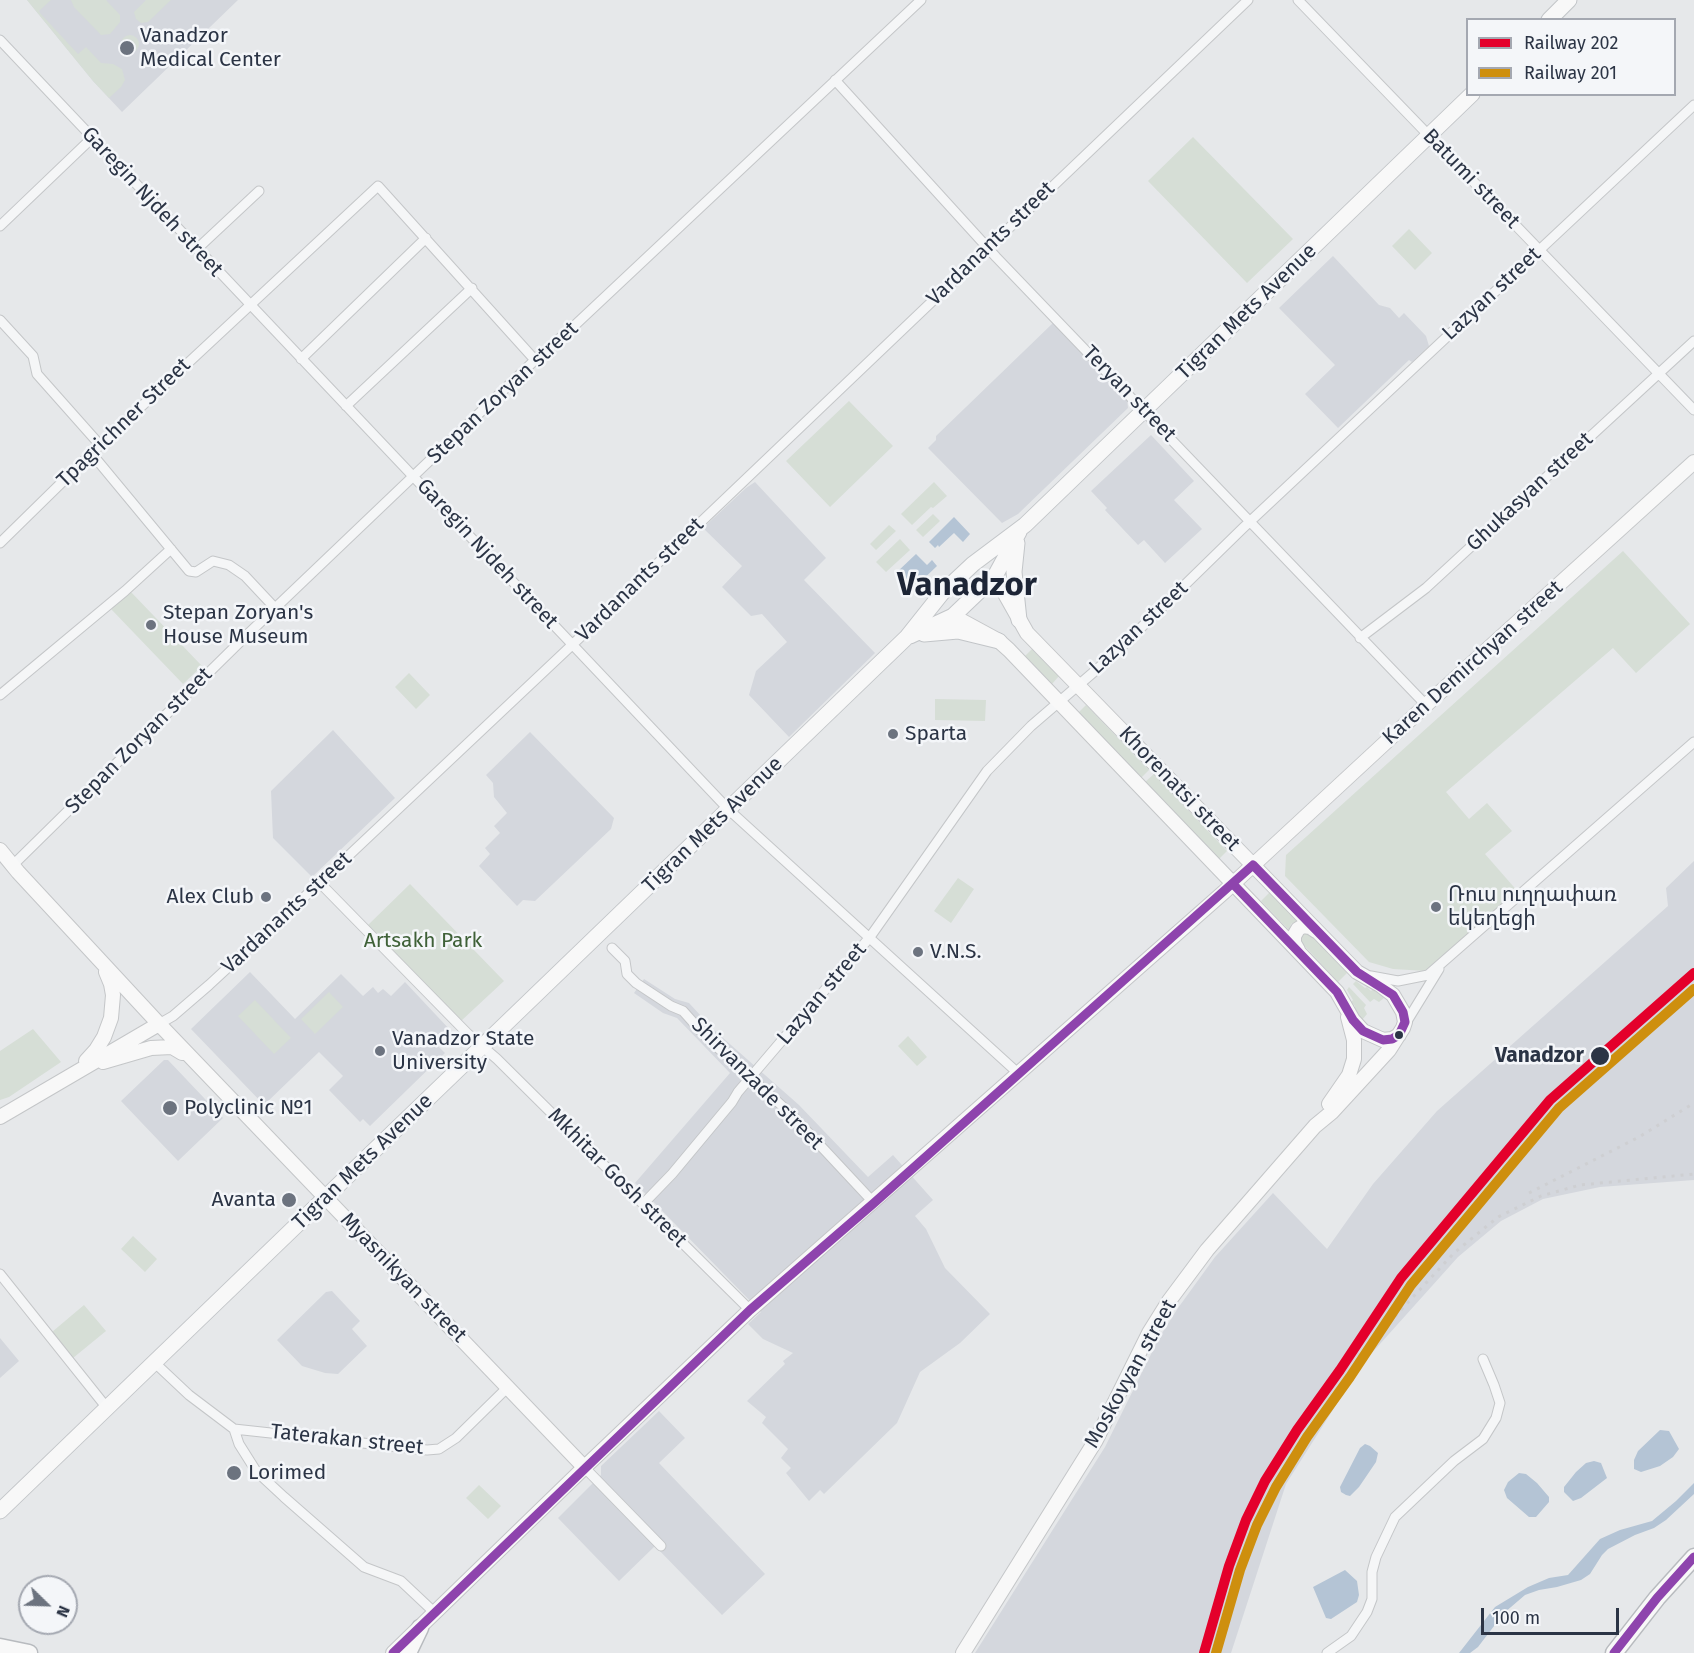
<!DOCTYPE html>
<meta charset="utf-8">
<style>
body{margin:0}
#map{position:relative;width:1694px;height:1653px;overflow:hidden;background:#e6e8ea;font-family:"Fira Sans",sans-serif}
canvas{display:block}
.legend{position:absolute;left:1466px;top:18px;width:210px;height:78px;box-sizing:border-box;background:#f4f6f9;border:2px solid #a4a8b1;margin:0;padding:8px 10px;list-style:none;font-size:18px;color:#2b3445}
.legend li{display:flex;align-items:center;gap:12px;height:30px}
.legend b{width:30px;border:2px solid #a4a8b1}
.north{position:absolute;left:18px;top:1575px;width:60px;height:60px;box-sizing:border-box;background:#f4f6f9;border:2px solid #a4a8b1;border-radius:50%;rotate:113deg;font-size:16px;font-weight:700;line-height:24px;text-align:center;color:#2b3445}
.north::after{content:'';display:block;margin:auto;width:21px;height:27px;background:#6c737f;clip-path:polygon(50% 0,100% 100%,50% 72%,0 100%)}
.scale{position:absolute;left:1481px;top:1608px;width:138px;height:27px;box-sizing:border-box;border:3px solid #2b3445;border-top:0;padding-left:8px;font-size:18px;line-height:21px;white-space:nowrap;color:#2b3445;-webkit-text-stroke:4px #f4f6f9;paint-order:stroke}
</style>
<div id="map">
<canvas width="1694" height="1653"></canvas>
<ul class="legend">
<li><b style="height:8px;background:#e4002b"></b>Railway 202</li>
<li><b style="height:8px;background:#ce8f0e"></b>Railway 201</li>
</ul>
<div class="north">N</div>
<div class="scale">100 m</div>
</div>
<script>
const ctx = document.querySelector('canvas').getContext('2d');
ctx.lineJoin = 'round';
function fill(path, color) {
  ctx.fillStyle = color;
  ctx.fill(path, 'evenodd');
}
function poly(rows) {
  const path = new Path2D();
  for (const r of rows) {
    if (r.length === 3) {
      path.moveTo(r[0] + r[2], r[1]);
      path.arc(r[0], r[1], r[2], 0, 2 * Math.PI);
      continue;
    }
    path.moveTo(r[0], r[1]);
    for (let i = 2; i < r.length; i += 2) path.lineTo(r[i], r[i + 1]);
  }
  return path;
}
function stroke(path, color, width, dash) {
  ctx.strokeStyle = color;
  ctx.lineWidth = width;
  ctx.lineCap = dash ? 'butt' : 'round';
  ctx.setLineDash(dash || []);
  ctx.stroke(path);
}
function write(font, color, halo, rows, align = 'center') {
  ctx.font = font + ' "Fira Sans","Noto Sans Armenian",sans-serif';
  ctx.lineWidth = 5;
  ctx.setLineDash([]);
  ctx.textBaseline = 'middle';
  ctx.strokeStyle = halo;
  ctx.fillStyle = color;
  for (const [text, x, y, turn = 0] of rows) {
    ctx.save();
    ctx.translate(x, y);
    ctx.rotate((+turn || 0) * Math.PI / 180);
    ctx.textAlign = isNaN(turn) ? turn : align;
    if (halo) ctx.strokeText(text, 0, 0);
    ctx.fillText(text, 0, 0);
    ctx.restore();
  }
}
fill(poly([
 [27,0,238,0,122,112,93,81],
 [1333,256,1379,305,1390,308,1399,318,1404,313,1426,336,1429,346,1412,362,1409,360,1338,428,1305,394,1335,365,1279,308],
 [1053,323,1127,399,1128,408,1018,514,1002,523,928,448,936,440,936,436],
 [1151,435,1194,481,1174,500,1202,529,1165,563,1144,540,1138,545,1105,510,1107,508,1091,491],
 [755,482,826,558,804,580,875,653,789,737,749,695,756,671,787,642,762,614,751,616,722,587,742,566,703,528,746,488],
 [333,730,395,798,312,877,273,838,271,791],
 [530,732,614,818,611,829,535,901,523,900,517,906,479,866,490,854,485,848,500,833,494,826,507,813,494,797,493,783,486,775],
 [1694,861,1694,1180,1600,1187,1543,1199,1501,1221,1458,1257,1362,1364,1286,1484,1231,1653,975,1653,1105,1447,1159,1338,1178,1308,1215,1257,1273,1193,1327,1249,1373,1184,1437,1111,1668,906,1666,888],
 [250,972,295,1019,341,974,363,996,373,987,378,993,383,989,391,996,405,982,452,1032,438,1046,445,1053,370,1126,363,1119,360,1122,329,1090,343,1076,319,1052,264,1105,191,1029],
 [644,979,675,999,689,1003,714,1030,799,1105,868,1177,893,1155,933,1200,915,1216,926,1229,945,1268,990,1314,960,1343,920,1372,897,1423,824,1494,820,1490,809,1501,786,1473,791,1468,781,1458,788,1449,762,1423,766,1417,747,1401,785,1364,783,1361,793,1353,763,1339,748,1324,761,1312,635,1183,730,1073,677,1018,663,1013,634,993],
 [164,1060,168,1060,223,1118,178,1161,121,1101],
 [332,1291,360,1321,352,1329,367,1346,338,1374,325,1373,302,1366,277,1340,326,1292],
 [0,1338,19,1361,0,1378],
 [659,1411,685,1438,659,1463,765,1574,722,1615,655,1546,619,1581,558,1518,601,1475,601,1466]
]), '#d4d7dd');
fill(poly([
 [27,0,51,0,39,11,40,13,78,54,86,47,101,63,113,64,122,69,125,80,121,87,109,98,93,81],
 [71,0,106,0,120,15,120,22,110,34,101,35,74,7],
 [146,0,171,0,148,22,141,23,136,19,134,12],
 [130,44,9],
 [1193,137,1293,239,1247,283,1148,181],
 [1409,229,1432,253,1415,270,1392,246],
 [849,401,893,446,830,507,786,461],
 [934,482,947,496,933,508,931,507,912,525,901,514],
 [933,514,940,521,923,537,916,530],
 [889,525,896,531,876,550,870,544],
 [900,539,910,550,886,572,876,562],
 [1623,551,1690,624,1636,673,1613,648,1446,792,1469,819,1487,803,1512,831,1485,854,1520,894,1426,971,1393,969,1369,962,1285,876,1286,855],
 [130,591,202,666,183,684,111,609],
 [1032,649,1059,676,1052,684,1025,656],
 [409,673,430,695,416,709,395,687],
 [935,699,986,700,985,721,935,720],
 [1086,705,1149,770,1141,778,1078,713],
 [1154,774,1227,851,1219,859,1145,782],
 [958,878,974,889,951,923,934,911],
 [410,884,504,981,461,1021,367,926],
 [1270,892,1297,921,1291,924,1289,930,1261,901],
 [1306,932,1310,933,1347,973,1338,982,1300,941,1301,937],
 [1356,981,1365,988,1367,987,1371,991,1373,989,1376,992,1378,991,1384,998,1379,1002,1374,999,1370,1002,1353,984],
 [1349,987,1366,1005,1364,1008,1367,1014,1362,1020,1355,1012,1355,1006,1351,1002,1353,1000,1347,990],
 [329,992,343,1007,315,1034,301,1019],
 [255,1000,291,1038,274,1054,238,1016],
 [33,1029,61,1062,9,1097,0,1100,0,1051],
 [908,1036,927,1057,917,1066,898,1046],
 [133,1236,157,1259,145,1272,121,1249],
 [84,1305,106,1331,73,1358,52,1332],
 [479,1485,501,1506,488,1519,466,1498]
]), '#d6ded6');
fill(poly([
 [954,517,970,534,963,542,954,533,939,547,938,545,935,548,929,542],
 [916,554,927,565,932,560,937,566,913,589,897,572],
 [1660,1430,1669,1431,1679,1449,1673,1457,1660,1466,1641,1472,1634,1469,1634,1460,1638,1451],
 [1365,1444,1370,1446,1378,1453,1376,1462,1359,1487,1350,1496,1346,1495,1341,1492,1340,1487,1360,1448],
 [1594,1461,1601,1463,1607,1478,1581,1498,1573,1501,1564,1492,1564,1487,1576,1472,1586,1463],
 [1519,1473,1526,1474,1537,1483,1549,1497,1549,1502,1536,1517,1529,1517,1507,1498,1504,1490,1508,1482],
 [1694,1483,1694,1494,1666,1520,1654,1528,1635,1535,1608,1549,1602,1555,1590,1574,1581,1580,1557,1587,1539,1590,1525,1595,1504,1613,1478,1647,1470,1653,1459,1653,1495,1607,1528,1587,1549,1578,1568,1575,1600,1539,1620,1530,1652,1521,1676,1501],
 [1345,1570,1357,1581,1359,1595,1357,1602,1331,1619,1326,1618,1313,1587]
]), '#b4c4d5');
const street = poly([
 [1298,0,1694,410],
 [0,40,729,810,1019,1074],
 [835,80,996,257,1426,705],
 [0,226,92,138],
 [197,249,259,191],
 [0,320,33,356,37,374,100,445],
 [301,359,426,238],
 [346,406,472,288],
 [92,454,189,571,196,572,213,561,229,565,245,576,275,608],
 [0,543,100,445,378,186,535,360],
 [1360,638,1426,588,1694,341],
 [0,695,125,591,171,549],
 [12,866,249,633,535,360,574,326,921,0],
 [320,883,468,1034,497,1059,750,1310],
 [612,948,625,961,627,974,636,983,671,1006,683,1011,708,1039,790,1113,874,1203],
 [1371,976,1398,981,1428,975,1694,742],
 [159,1024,173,1016,209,985,327,876,572,645,1248,0],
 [1404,1026,1439,969],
 [643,1204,672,1174,732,1102,738,1092,870,937,987,771,1031,726,1110,658,1243,528,1694,105],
 [0,1274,107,1408],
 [155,1363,189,1395,234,1429,239,1444,256,1471,284,1497,364,1567,401,1581,435,1613],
 [234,1429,427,1450,439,1449,456,1438,508,1387],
 [584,1467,661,1546],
 [1327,1653,1351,1636,1367,1612,1372,1599,1372,1572,1376,1557,1395,1517,1454,1461,1483,1439,1496,1418,1500,1403,1494,1385,1483,1359]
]);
const secondary = poly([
 [953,616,999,641,1009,650,1337,992,1353,1020,1363,1031,1383,1040,1392,1039,1399,1035],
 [0,850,18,872,159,1024,584,1467],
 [1298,950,1294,943,1294,936,1298,929,1303,926,1310,927,1316,931],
 [86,1061,96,1050,104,1037,111,1018,113,995,111,984,106,972],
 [103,1062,151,1048,172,1047,182,1053],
 [1329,1104,1349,1075,1354,1059,1354,1040,1348,1017],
 [0,1117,159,1024],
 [393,1653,589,1463,750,1310,1224,892,1426,705,1694,462],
 [963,1653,1096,1440,1149,1333,1169,1301,1207,1250,1315,1126,1332,1112,1389,1050,1403,1028,1405,1022,1403,1012,1393,995,1380,985,1357,972,1027,633,995,576]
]);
const primary = poly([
 [1549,20,1569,0],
 [1017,543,1014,572,1019,620],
 [924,634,958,631,999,641],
 [910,636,953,616,995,576,1019,532],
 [0,1511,907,637,942,593,973,564,1025,525,1472,94]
]);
const highway = poly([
 [0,1647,29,1653],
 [408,1653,420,1628],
 [1614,1653,1657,1598,1694,1557]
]);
stroke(street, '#c4c6c8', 11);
stroke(secondary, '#c4c6c8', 16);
stroke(primary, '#c2c5c8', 17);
stroke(highway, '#b8bbbf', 19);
stroke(street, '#f5f6f7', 9);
stroke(secondary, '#f8f8f8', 14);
stroke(primary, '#f8f8f8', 15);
stroke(highway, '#f8f8f8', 16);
stroke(poly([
 [1529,1193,1639,1137,1694,1103],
 [1358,1356,1454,1253,1498,1217,1541,1196,1580,1185,1694,1174]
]), '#cecfd2', 3, [3, 6]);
stroke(poly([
 [393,1653,750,1310,874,1203,1253,865,1357,972,1393,995,1403,1012,1405,1022,1399,1035,1392,1039,1383,1040,1363,1031,1353,1020,1337,992,1233,884],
 [1614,1653,1657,1598,1694,1557]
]), '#8e44ad', 9);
stroke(poly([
 [1204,1653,1229,1566,1246,1520,1265,1481,1297,1430,1340,1370,1401,1278,1550,1100,1694,973]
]), '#e4002b', 10);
stroke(poly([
 [1216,1653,1240,1570,1257,1525,1276,1487,1307,1437,1350,1377,1411,1285,1559,1108,1694,989]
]), '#ce8f0e', 10);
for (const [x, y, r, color] of [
 [127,48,8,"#6c737f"],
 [151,625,6,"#6c737f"],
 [893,734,6,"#6c737f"],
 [266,897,6,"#6c737f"],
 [1436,907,6,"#6c737f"],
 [918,952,6,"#6c737f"],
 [1399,1035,5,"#2b3445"],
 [380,1051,6,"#6c737f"],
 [1600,1056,10,"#2b3445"],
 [170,1108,8,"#6c737f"],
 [289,1200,8,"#6c737f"],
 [234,1473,8,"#6c737f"]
]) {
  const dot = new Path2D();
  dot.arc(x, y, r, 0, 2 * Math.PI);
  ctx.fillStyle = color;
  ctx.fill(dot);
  stroke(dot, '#f4f6f9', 2);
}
write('21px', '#2b3445', '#f4f6f9', [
 ["Vanadzor",140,36],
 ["Medical Center",140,60],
 ["Stepan Zoryan's",163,613],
 ["House Museum",163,637],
 ["Sparta",905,734],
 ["Ռուս ուղղափառ",1448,895],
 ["եկեղեցի",1448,919],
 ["Alex Club",254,897,"right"],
 ["V.N.S.",930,952],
 ["Vanadzor State",392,1039],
 ["University",392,1063],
 ["Polyclinic №1",184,1108],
 ["Avanta",276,1200,"right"],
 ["Lorimed",248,1473]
], 'left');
write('21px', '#2b3445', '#f4f6f9', [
 ["Batumi street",1471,179,46],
 ["Garegin Njdeh street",152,202,47],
 ["Vardanants street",991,244,-44],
 ["Lazyan street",1492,294,-43],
 ["Tigran Mets Avenue",1247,312,-44],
 ["Stepan Zoryan street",503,393,-43],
 ["Teryan street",1129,394,46],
 ["Tpagrichner Street",124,423,-44],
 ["Ghukasyan street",1530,492,-43],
 ["Garegin Njdeh street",487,554,47],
 ["Vardanants street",640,580,-44],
 ["Lazyan street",1139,628,-43],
 ["Karen Demirchyan street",1473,663,-42],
 ["Stepan Zoryan street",139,741,-45],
 ["Khorenatsi street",1179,789,46],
 ["Tigran Mets Avenue",713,825,-44],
 ["Vardanants street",287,913,-43],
 ["Lazyan street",822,994,-50],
 ["Shirvanzade street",757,1084,45],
 ["Tigran Mets Avenue",363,1162,-44],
 ["Mkhitar Gosh street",617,1178,45],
 ["Myasnikyan street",403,1278,46],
 ["Moskovyan street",1131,1374,-61],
 ["Taterakan street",347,1440,6]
]);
write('21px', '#3f6138', '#f4f6f9', [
 ["Artsakh Park",423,941]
]);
write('bold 21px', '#2b3445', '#f4f6f9', [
 ["Vanadzor",1584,1056]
], 'right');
write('bold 33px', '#1d2536', '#f4f6f9', [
 ["Vanadzor",967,586]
]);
</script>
